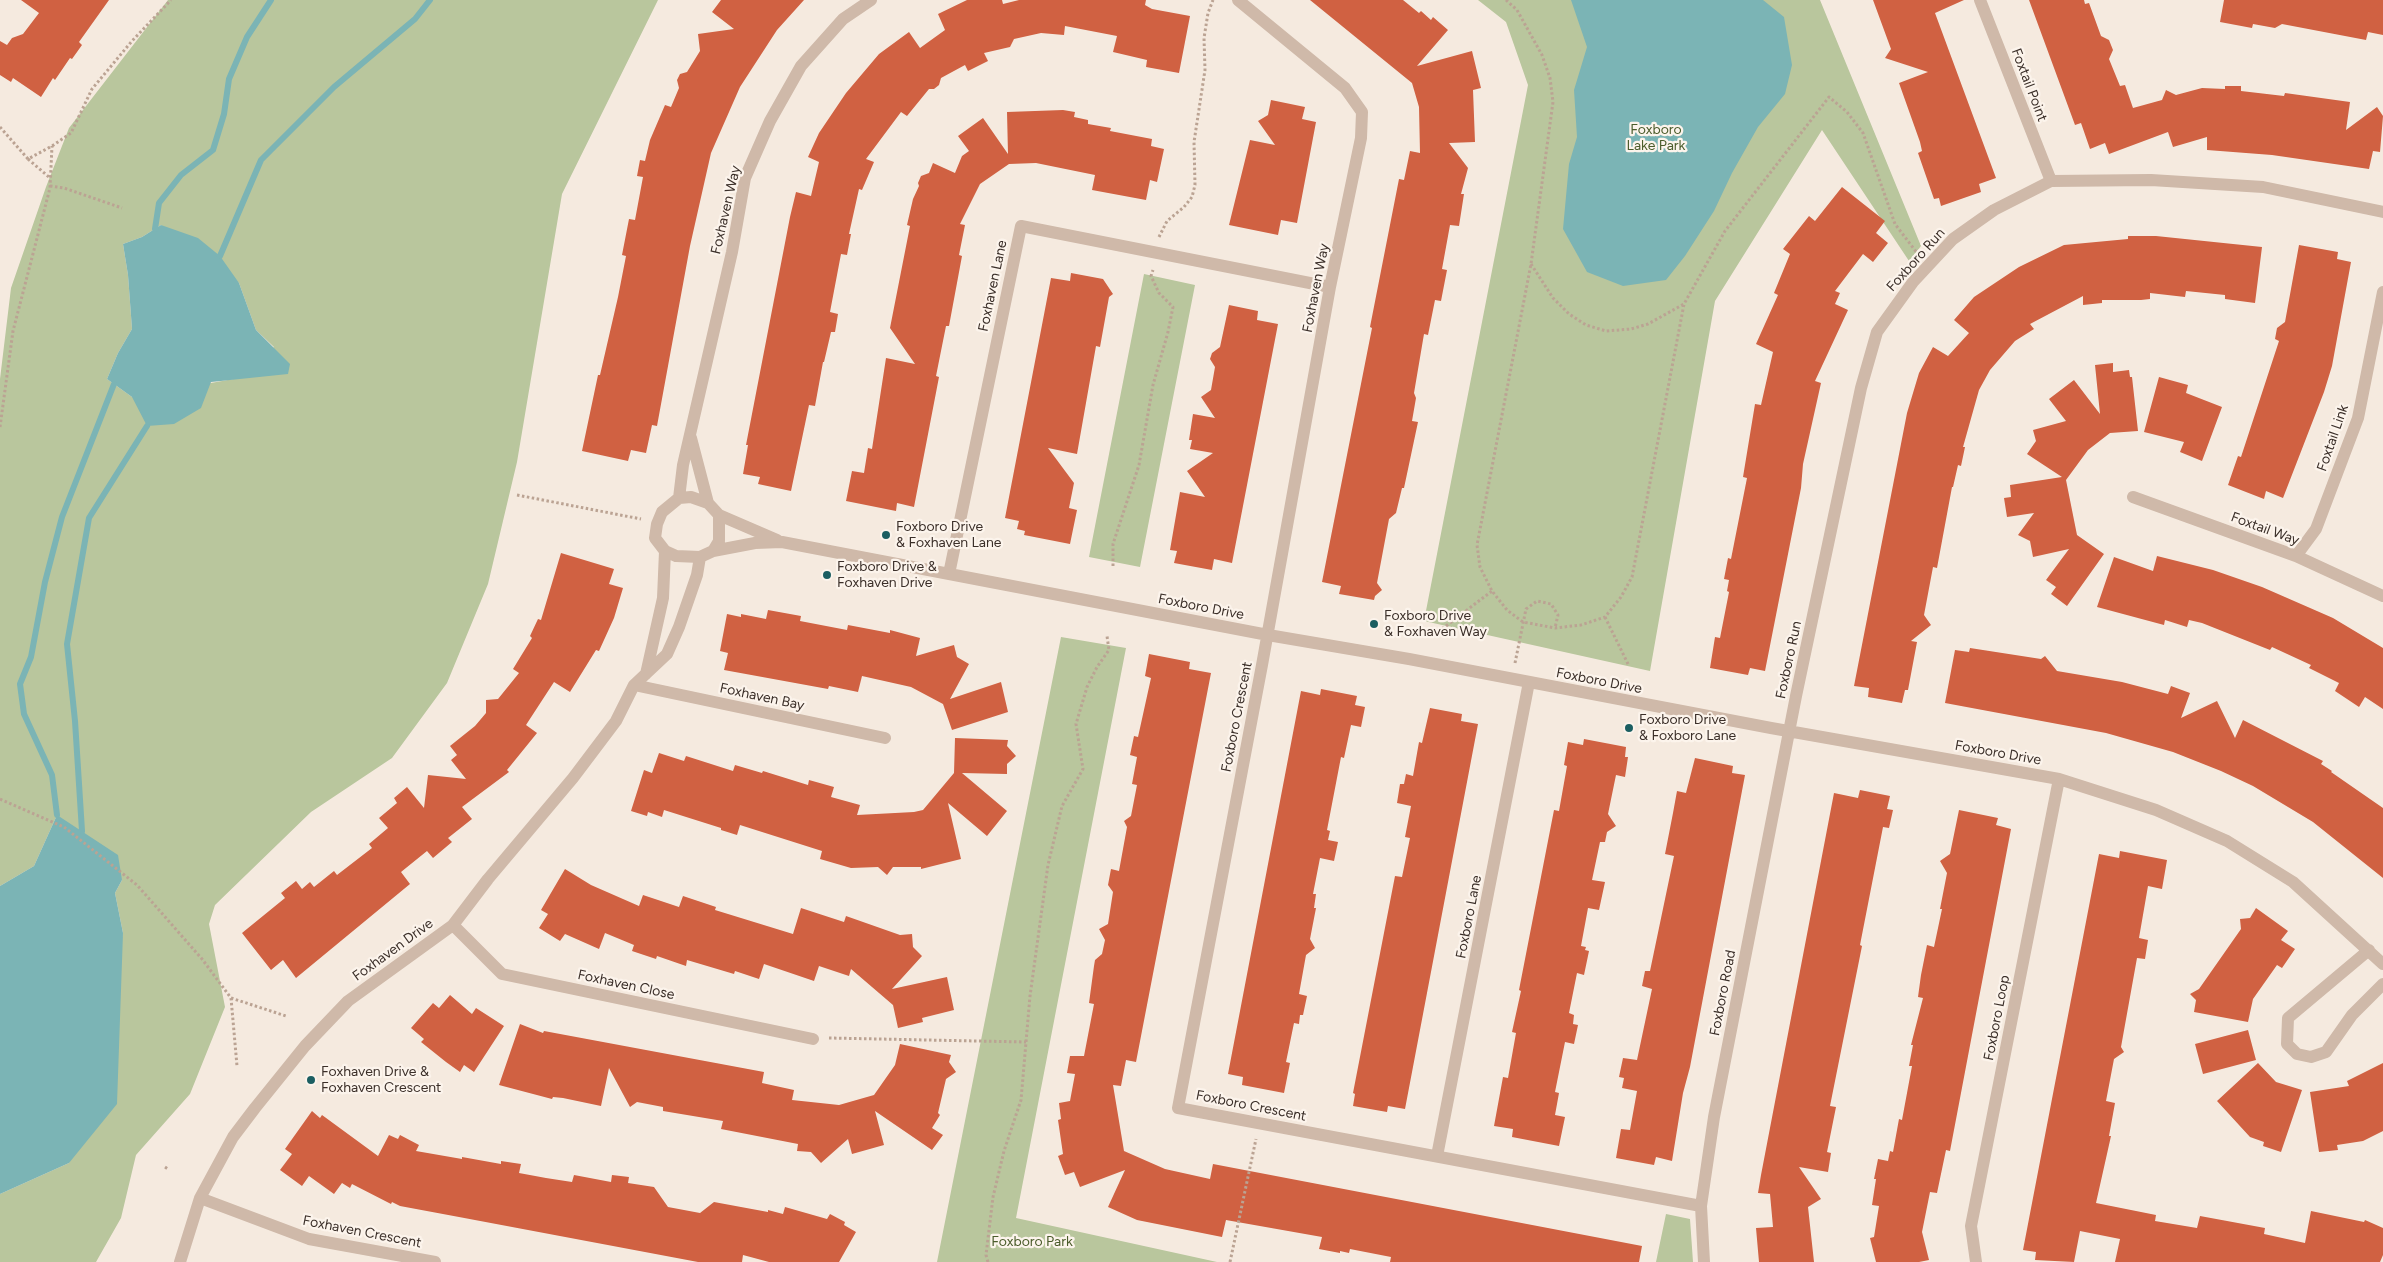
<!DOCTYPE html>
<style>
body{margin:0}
canvas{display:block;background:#f5eadf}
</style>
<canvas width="2383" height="1262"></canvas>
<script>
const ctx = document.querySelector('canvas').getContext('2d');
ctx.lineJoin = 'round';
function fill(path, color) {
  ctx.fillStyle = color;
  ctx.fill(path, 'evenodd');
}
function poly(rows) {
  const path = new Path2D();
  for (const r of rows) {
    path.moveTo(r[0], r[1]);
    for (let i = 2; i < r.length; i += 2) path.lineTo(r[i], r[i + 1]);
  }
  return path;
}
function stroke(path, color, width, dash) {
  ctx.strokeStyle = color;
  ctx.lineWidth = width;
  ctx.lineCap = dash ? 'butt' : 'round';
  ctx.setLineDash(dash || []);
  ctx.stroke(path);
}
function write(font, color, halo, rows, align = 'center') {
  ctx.font = font + ' Figtree,sans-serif';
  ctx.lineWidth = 4.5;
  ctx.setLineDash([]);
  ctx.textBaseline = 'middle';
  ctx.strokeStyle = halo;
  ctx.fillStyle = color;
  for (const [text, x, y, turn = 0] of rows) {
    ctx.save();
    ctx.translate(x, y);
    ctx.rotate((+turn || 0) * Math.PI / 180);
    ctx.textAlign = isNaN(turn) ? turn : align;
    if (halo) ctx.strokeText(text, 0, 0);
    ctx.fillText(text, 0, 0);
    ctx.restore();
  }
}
fill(poly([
 [168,0,658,0,562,194,517,462,488,584,447,683,392,758,311,812,215,905,209,924,225,1007,190,1094,136,1155,121,1218,96,1262,0,1262,0,1194,69,1163,123,933,115,893,122,880,57,815,34,866,0,886,0,379,11,288,46,187,69,128],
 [161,225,239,283,256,330,274,347,239,378,132,397,107,379,118,353,132,329,128,275,123,244,142,237],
 [1478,0,1820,0,1921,246,1909,261,1822,130,1715,301,1650,671,1424,621,1528,85,1506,22],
 [1144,274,1195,285,1140,567,1089,557],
 [1061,637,1126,648,1016,1218,1217,1262,937,1262],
 [1666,1214,1690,1219,1693,1262,1656,1262]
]), '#b9c69d');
fill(poly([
 [1571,0,1763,0,1784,17,1792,65,1785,94,1758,127,1732,173,1714,211,1685,256,1666,280,1623,286,1587,272,1563,229,1569,164,1577,137,1574,90,1587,47],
 [161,225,198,238,220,256,239,283,256,330,290,364,288,374,211,382,201,408,174,424,147,426,132,397,107,379,118,353,132,329,128,275,123,244,142,237],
 [57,815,118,855,122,880,115,893,123,933,117,1104,69,1163,0,1194,0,886,34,866]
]), '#7bb4b5');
stroke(poly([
 [155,229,159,203,181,175,213,150,224,114,229,79,247,37,271,0],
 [220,256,261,160,334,87,415,19,430,0],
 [57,815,52,775,24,714,20,684,31,657,45,582,62,517,114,384],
 [82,831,75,721,67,644,89,518,147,426]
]), '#7bb4b5', 6);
fill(poly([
 [21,0,109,0,79,42,82,45,72,59,70,58,55,80,53,78,41,97,13,78,11,82,0,75,0,41,7,45,12,38,23,34,39,13],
 [721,0,804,0,777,30,740,87,711,153,690,246,657,426,652,425,646,453,631,450,628,461,582,451,598,375,600,375,618,297,626,256,622,255,629,219,635,220,643,177,637,176,640,160,645,161,650,140,665,105,671,107,679,88,677,80,680,74,687,72,700,51,698,34,734,29,712,12],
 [967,0,1002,0,1003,4,1019,0,1146,0,1145,5,1152,9,1190,16,1179,73,1146,67,1147,60,1113,52,1117,36,1065,26,1064,35,1041,33,1014,39,1010,47,984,53,988,61,968,71,965,65,941,78,939,85,934,89,929,89,907,116,901,112,866,159,874,162,862,190,859,189,849,234,851,234,847,255,841,254,830,312,838,314,835,332,831,332,824,362,823,362,815,406,809,405,791,491,758,484,760,477,743,474,748,445,746,445,790,217,796,192,811,196,819,162,808,157,819,133,846,93,879,54,909,32,920,48,945,30,938,14],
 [1310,0,1403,0,1419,13,1421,11,1431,20,1433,17,1448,30,1417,66,1472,51,1481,88,1473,90,1475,142,1449,143,1468,168,1461,194,1464,194,1459,226,1450,225,1442,269,1447,270,1441,301,1435,300,1428,335,1424,334,1414,393,1416,398,1412,421,1418,422,1404,488,1402,488,1396,513,1389,519,1377,583,1382,590,1375,596,1374,600,1339,594,1341,586,1322,582,1372,328,1370,327,1399,179,1404,180,1410,151,1420,153,1419,107,1412,83],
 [1873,0,1964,0,1935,13,1996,178,1979,184,1981,192,1941,206,1939,198,1934,199,1918,153,1922,151,1920,142,1899,83,1928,72,1885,58,1891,49],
 [2029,0,2084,0,2085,4,2089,3,2101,36,2109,40,2113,50,2109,59,2120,86,2125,85,2133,108,2162,100,2166,90,2176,95,2202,88,2225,89,2225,86,2241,86,2241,91,2284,96,2285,93,2350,102,2346,130,2377,107,2383,116,2380,152,2373,151,2369,169,2272,155,2207,150,2207,137,2173,147,2168,132,2109,154,2105,143,2090,149,2081,123,2075,125],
 [2224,0,2383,0,2383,35,2368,32,2366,40,2282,24,2275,28,2253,24,2252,28,2220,22],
 [1271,100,1305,107,1302,119,1316,122,1297,223,1281,220,1278,235,1229,225,1250,140,1275,145,1258,121,1268,115],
 [1063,110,1075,112,1074,117,1088,120,1088,124,1111,128,1110,131,1152,139,1151,146,1164,149,1157,182,1150,180,1146,200,1092,190,1095,175,1036,163,1009,164,980,184,960,224,965,225,959,255,962,256,949,326,946,326,936,376,939,377,914,507,897,503,896,511,846,501,852,471,864,473,868,448,872,449,886,358,915,364,890,328,910,226,907,225,913,199,919,186,918,183,921,176,929,173,933,163,955,173,962,156,969,151,958,136,983,118,1008,154,1007,112],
 [1842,187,1885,221,1876,233,1888,243,1873,262,1863,254,1835,291,1840,293,1835,304,1848,310,1815,381,1821,383,1803,464,1801,488,1765,671,1750,668,1748,675,1710,668,1715,637,1720,638,1729,592,1727,591,1729,580,1724,579,1728,558,1731,559,1747,478,1743,477,1755,404,1761,405,1773,352,1756,344,1778,295,1774,293,1790,254,1783,249,1809,216,1815,221],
 [2128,236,2156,236,2262,247,2255,303,2225,299,2225,295,2186,291,2185,297,2150,293,2150,299,2141,300,2102,300,2102,303,2083,305,2083,296,2030,324,2034,329,2015,341,1990,370,1979,390,1963,447,1965,447,1961,466,1958,465,1953,487,1952,487,1937,568,1933,567,1924,615,1931,625,1911,641,1917,642,1908,690,1905,690,1902,703,1868,697,1869,688,1854,686,1907,413,1919,373,1933,347,1948,356,1969,333,1954,320,1974,297,2019,267,2064,245,2128,239],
 [2299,245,2338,252,2337,259,2351,262,2332,366,2324,392,2283,498,2266,491,2264,499,2228,485,2238,456,2241,457,2279,341,2275,339,2277,328,2285,322],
 [1071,273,1103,279,1113,294,1109,297,1100,347,1096,346,1077,454,1048,448,1074,483,1069,508,1077,510,1070,544,1024,535,1025,531,1017,529,1019,521,1005,518,1051,278,1070,281],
 [1229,305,1258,311,1257,320,1278,324,1232,563,1214,559,1212,570,1174,563,1177,551,1170,550,1180,492,1205,497,1187,471,1213,453,1190,449,1192,440,1189,440,1193,414,1215,418,1201,397,1211,390,1215,367,1210,359,1212,353,1220,347],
 [2113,363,2113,372,2129,370,2130,377,2132,377,2138,431,2110,433,2088,450,2066,480,2077,535,2104,554,2067,606,2051,594,2056,587,2046,580,2069,549,2033,557,2030,541,2018,535,2034,513,2007,517,2004,498,2011,497,2010,485,2062,477,2027,454,2036,441,2033,430,2066,421,2049,399,2074,380,2100,414,2095,365],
 [2159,377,2188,385,2186,393,2222,407,2202,461,2180,452,2184,442,2144,432],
 [561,553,614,569,609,584,623,588,614,618,599,651,596,650,570,692,554,682,526,725,537,733,507,770,509,772,462,807,472,819,448,838,452,842,433,858,427,851,401,872,410,884,296,978,283,960,271,970,242,933,285,898,281,893,296,881,302,889,310,882,314,887,334,871,337,875,372,848,369,844,388,828,379,818,397,803,394,798,407,787,424,808,428,775,466,779,451,760,457,755,450,746,475,726,486,713,486,700,498,699,519,673,513,669,532,638,530,636,538,619,541,620],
 [2157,556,2213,570,2262,587,2333,618,2383,648,2383,709,2365,697,2359,707,2335,691,2339,683,2309,668,2311,665,2272,647,2270,650,2202,623,2189,620,2187,627,2165,620,2164,625,2097,607,2114,557,2153,571],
 [768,610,801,616,800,621,847,630,848,625,890,633,890,630,920,638,916,656,954,645,957,657,969,664,950,699,1001,682,1008,712,952,730,943,704,911,687,862,676,858,692,829,686,828,689,724,670,728,653,720,651,727,614,741,617,741,614,766,619],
 [1970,648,2041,659,2045,656,2057,671,2122,682,2168,694,2171,686,2190,693,2181,718,2217,701,2235,738,2243,720,2323,761,2321,764,2332,771,2331,772,2383,808,2383,878,2313,822,2253,786,2221,771,2173,752,2106,733,1945,703,1955,650,1969,652],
 [1149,654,1190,662,1189,669,1211,673,1136,1062,1126,1060,1121,1086,1113,1085,1124,1151,1165,1169,1210,1179,1213,1164,1642,1246,1639,1262,1390,1262,1391,1257,1350,1249,1349,1253,1340,1251,1340,1253,1319,1249,1322,1237,1226,1220,1222,1237,1137,1220,1108,1207,1125,1170,1080,1187,1074,1172,1065,1175,1058,1156,1063,1154,1058,1120,1061,1119,1059,1103,1070,1101,1075,1074,1067,1073,1070,1056,1084,1056,1094,1004,1089,1003,1094,966,1095,960,1102,954,1105,940,1099,929,1108,924,1113,892,1108,885,1111,869,1119,871,1127,827,1124,821,1131,816,1137,785,1132,784,1137,757,1130,755,1134,736,1138,737,1140,728,1151,678,1145,676],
 [1321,689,1357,696,1355,705,1365,707,1361,727,1351,725,1344,758,1341,757,1327,830,1330,831,1328,840,1338,842,1334,861,1320,858,1313,894,1316,894,1314,908,1316,908,1310,939,1315,948,1306,955,1299,994,1307,996,1303,1015,1300,1015,1299,1024,1294,1023,1286,1062,1290,1063,1284,1093,1242,1085,1243,1077,1228,1074,1301,691,1320,695],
 [1430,708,1462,714,1461,721,1478,724,1405,1109,1388,1106,1387,1112,1353,1106,1355,1094,1353,1093,1395,876,1402,877,1410,838,1405,837,1411,806,1397,803,1400,784,1404,784,1406,774,1413,776,1419,742,1422,743],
 [955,738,1008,740,1007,746,1016,756,1007,764,1007,774,962,773,1007,811,987,836,948,803,961,859,921,869,921,867,893,867,887,875,878,867,851,868,820,859,822,851,740,825,737,835,721,830,721,828,664,810,662,817,648,812,647,816,631,811,644,770,652,773,659,753,684,761,686,756,733,771,735,765,762,773,763,771,808,785,809,780,834,787,831,797,860,805,857,815,914,812,923,810,954,773],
 [1584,739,1626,747,1625,757,1628,757,1625,777,1616,775,1608,814,1616,826,1607,832,1605,842,1600,842,1592,880,1605,882,1599,910,1588,908,1581,946,1586,947,1585,950,1589,951,1584,975,1577,973,1569,1013,1574,1015,1573,1024,1578,1025,1574,1044,1565,1042,1555,1092,1559,1093,1555,1115,1565,1117,1559,1146,1512,1137,1513,1129,1494,1126,1503,1077,1508,1078,1516,1033,1512,1032,1521,991,1519,990,1554,810,1559,811,1567,766,1564,765,1568,742,1583,745],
 [1695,758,1733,766,1732,773,1745,775,1690,1067,1683,1093,1672,1161,1656,1157,1654,1165,1616,1158,1621,1129,1630,1130,1637,1091,1622,1088,1624,1078,1619,1077,1623,1058,1637,1060,1652,989,1642,986,1645,971,1650,971,1674,856,1665,854,1673,813,1677,791,1686,793],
 [1860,790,1890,796,1887,809,1893,810,1889,828,1883,827,1860,945,1862,946,1830,1106,1836,1107,1827,1152,1831,1153,1828,1172,1799,1167,1821,1199,1808,1207,1814,1262,1759,1262,1756,1228,1773,1227,1770,1194,1758,1193,1761,1175,1834,793,1858,798],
 [1959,810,1998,818,1996,825,2011,829,1950,1151,1946,1150,1937,1193,1930,1192,1922,1232,1929,1260,1919,1262,1876,1262,1870,1238,1874,1237,1879,1206,1872,1205,1876,1179,1874,1179,1878,1159,1888,1161,1890,1151,1893,1152,1899,1119,1902,1120,1912,1066,1909,1066,1913,1045,1911,1045,1923,998,1918,997,1921,975,1927,945,1934,947,1942,909,1940,909,1947,873,1940,861,1950,854],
 [2120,851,2167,860,2162,889,2148,886,2139,938,2148,940,2145,959,2137,958,2121,1047,2124,1052,2114,1059,2106,1101,2115,1103,2109,1136,2111,1136,2096,1203,2156,1215,2155,1221,2197,1228,2200,1216,2265,1228,2264,1234,2305,1243,2311,1211,2364,1222,2365,1220,2383,1228,2383,1255,2380,1262,2115,1262,2120,1239,2080,1231,2074,1262,2035,1260,2036,1252,2023,1250,2099,854,2119,858],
 [565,869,591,885,639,906,643,895,679,907,683,896,716,907,715,910,793,934,801,908,844,922,846,916,900,935,912,934,913,947,922,956,892,989,947,977,954,1010,922,1018,923,1022,898,1028,893,1005,851,969,849,976,819,966,814,981,764,964,759,979,735,971,734,974,687,960,686,966,657,956,656,959,632,951,634,945,605,933,599,949,565,934,560,941,539,928,548,914,541,910],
 [2256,908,2288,931,2281,940,2295,949,2282,968,2277,965,2253,999,2248,1022,2194,1012,2196,1000,2190,994,2199,989,2241,929,2240,919,2250,918],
 [450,995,472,1014,476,1008,504,1026,474,1072,464,1065,460,1072,446,1062,421,1042,424,1039,411,1028,433,1003,439,1008],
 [520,1024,543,1033,544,1031,764,1072,762,1083,794,1090,792,1100,839,1105,874,1095,895,1065,900,1044,951,1055,949,1062,956,1072,946,1079,938,1113,940,1115,932,1128,943,1135,932,1150,875,1111,884,1145,852,1154,848,1139,821,1163,811,1152,797,1151,798,1144,721,1129,723,1121,663,1111,663,1107,637,1102,630,1107,609,1068,601,1106,563,1098,553,1097,552,1099,499,1085],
 [2248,1030,2256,1060,2203,1074,2195,1044],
 [2258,1063,2276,1082,2302,1090,2281,1152,2263,1146,2264,1142,2250,1137,2217,1101],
 [2383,1063,2383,1131,2363,1141,2337,1145,2338,1150,2319,1152,2310,1092,2349,1086,2347,1081],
 [312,1111,320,1118,322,1115,378,1156,389,1135,398,1139,400,1135,419,1145,416,1151,462,1159,462,1157,501,1164,501,1161,521,1164,519,1173,546,1178,572,1182,574,1175,611,1182,612,1175,629,1177,628,1183,654,1187,668,1207,700,1213,714,1202,768,1212,768,1210,783,1214,785,1207,827,1219,830,1214,845,1222,844,1225,856,1232,839,1262,769,1262,743,1255,742,1262,698,1262,459,1217,400,1206,392,1202,391,1204,352,1184,350,1188,342,1183,334,1194,309,1176,302,1186,280,1170,292,1154,285,1149]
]), '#d06142');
stroke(poly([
 [1506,0,1517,10,1542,55,1550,78,1553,102,1531,264,1477,545,1480,567,1492,591,1507,610,1523,622,1555,628,1581,625,1605,617,1621,597,1632,577,1684,304,1725,231,1829,97,1847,112,1863,133,1895,224,1917,253],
 [0,127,28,159,52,146,71,133,92,89,132,41,171,0],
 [28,159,50,178],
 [50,186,64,188,122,208],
 [1159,237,1167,221,1184,207,1192,197,1195,185,1194,142,1205,70,1204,38,1208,13,1213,0],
 [1531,264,1553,298,1569,314,1586,325,1606,331,1631,329,1648,324,1684,304],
 [0,427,13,331,50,188,52,146],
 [517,495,641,519],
 [1113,566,1113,544,1139,465,1153,385,1168,332,1173,307,1159,293,1151,276,1153,270],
 [1605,617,1628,664],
 [1442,629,1492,591],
 [1515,663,1526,609,1537,601,1551,604,1558,615,1555,628],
 [0,799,64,827,137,885,202,959,231,998,237,1066],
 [231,998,286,1016],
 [829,1038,1026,1042],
 [165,1167,168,1169],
 [988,1262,986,1255,993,1197,1004,1151,1021,1100,1030,996,1048,865,1062,806,1083,769,1076,724,1087,687,1097,667,1109,650,1107,636],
 [1230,1262,1256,1139]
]), '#bba393', 3, [2.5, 2.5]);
stroke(poly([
 [1238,0,1345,88,1362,112,1361,138,1330,287,1262,665,1178,1108,1701,1206],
 [1980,0,2051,181],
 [691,438,708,503],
 [691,497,708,503,719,515,719,541,713,551,700,557,676,556,665,551,655,538,657,524,662,512,679,498,691,497],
 [2133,497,2296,556,2383,596],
 [679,498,683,465,732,252,745,178,770,121,801,66,843,19,871,0],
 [719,515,777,540],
 [713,551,755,543,782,542,1268,635,1409,659,1771,728,2059,779,2156,810,2227,841,2293,882,2383,964],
 [2296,556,2316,529,2358,418,2383,292],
 [949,574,1021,226,1330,287],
 [646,674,663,598,665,551],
 [634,685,885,738],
 [453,925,502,974,813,1039],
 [2369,950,2288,1018,2287,1044,2297,1054,2311,1057,2326,1052,2352,1015,2383,984],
 [1437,1156,1529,682],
 [200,1198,309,1239,435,1262],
 [180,1262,200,1198,233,1137,255,1108,305,1046,348,1001,453,925,488,879,573,778,616,721,634,685,667,654,679,627,697,575,700,557],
 [1704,1262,1701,1206,1714,1117,1796,696,1861,388,1877,332,1913,282,1953,239,1994,210,2051,181,2151,180,2263,187,2383,212],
 [1976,1262,1971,1226,2059,779]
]), '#cfb9a9', 12);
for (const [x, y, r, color] of [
 [886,535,5,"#1b5e61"],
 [827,575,5,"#1b5e61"],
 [1374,624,5,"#1b5e61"],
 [1629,728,5,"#1b5e61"],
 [311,1080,5,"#1b5e61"]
]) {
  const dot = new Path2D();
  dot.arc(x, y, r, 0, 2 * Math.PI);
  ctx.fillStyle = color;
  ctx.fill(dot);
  stroke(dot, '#fcf4ec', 2);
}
write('14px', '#3b2f29', '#fcf4ec', [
 ["Foxtail Point",2029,85,69],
 ["Foxhaven Way",726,210,-77],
 ["Foxboro Run",1916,260,-48],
 ["Foxhaven Lane",993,286,-78],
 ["Foxhaven Way",1316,288,-79],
 ["Foxtail Link",2333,438,-71],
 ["Foxtail Way",2265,529,20],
 ["Foxboro Drive",1201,607,11],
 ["Foxboro Run",1789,660,-78],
 ["Foxboro Drive",1599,681,11],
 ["Foxhaven Bay",762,697,12],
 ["Foxboro Crescent",1237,717,-79],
 ["Foxboro Drive",1998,753,10],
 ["Foxboro Lane",1469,917,-79],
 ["Foxhaven Drive",393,950,-36],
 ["Foxhaven Close",626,985,12],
 ["Foxboro Road",1723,993,-79],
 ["Foxboro Loop",1997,1018,-79],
 ["Foxboro Crescent",1251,1106,11],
 ["Foxhaven Crescent",362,1232,11]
]);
write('14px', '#4b5c2b', '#fcf4ec', [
 ["Foxboro",1656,130],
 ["Lake Park",1656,146],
 ["Foxboro Park",1032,1242]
]);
write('14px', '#3b2f29', '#fcf4ec', [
 ["Foxboro Drive",896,527],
 ["& Foxhaven Lane",896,543],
 ["Foxboro Drive &",837,567],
 ["Foxhaven Drive",837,583],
 ["Foxboro Drive",1384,616],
 ["& Foxhaven Way",1384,632],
 ["Foxboro Drive",1639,720],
 ["& Foxboro Lane",1639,736],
 ["Foxhaven Drive &",321,1072],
 ["Foxhaven Crescent",321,1088]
], 'left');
</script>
